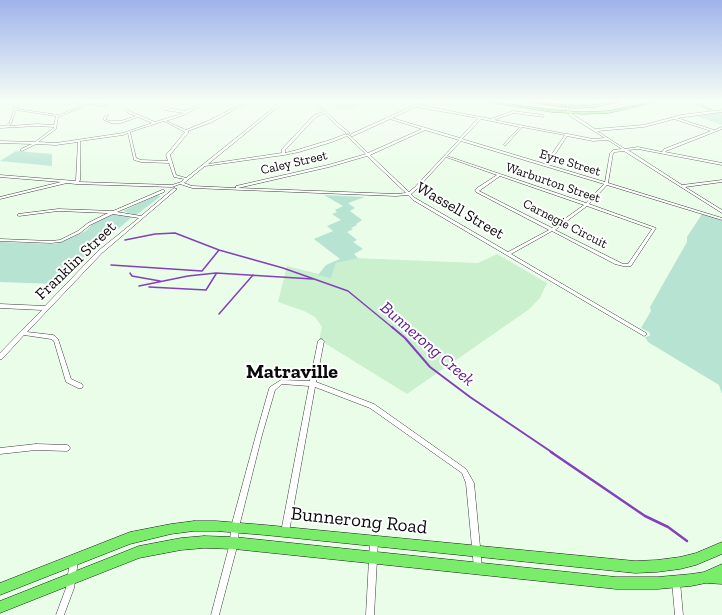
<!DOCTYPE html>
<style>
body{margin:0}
canvas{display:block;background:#eafde8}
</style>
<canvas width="722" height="615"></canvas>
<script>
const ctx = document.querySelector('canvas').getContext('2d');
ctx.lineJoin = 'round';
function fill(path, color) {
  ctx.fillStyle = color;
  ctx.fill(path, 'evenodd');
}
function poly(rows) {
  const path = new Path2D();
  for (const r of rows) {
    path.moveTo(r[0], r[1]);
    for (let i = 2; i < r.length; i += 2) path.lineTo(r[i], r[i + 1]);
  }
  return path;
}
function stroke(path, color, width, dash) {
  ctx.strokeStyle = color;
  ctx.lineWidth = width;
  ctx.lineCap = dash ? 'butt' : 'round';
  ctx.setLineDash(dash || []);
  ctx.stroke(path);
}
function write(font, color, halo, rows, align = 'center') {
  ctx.font = font + ' "Zilla Slab",serif';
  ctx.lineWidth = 4;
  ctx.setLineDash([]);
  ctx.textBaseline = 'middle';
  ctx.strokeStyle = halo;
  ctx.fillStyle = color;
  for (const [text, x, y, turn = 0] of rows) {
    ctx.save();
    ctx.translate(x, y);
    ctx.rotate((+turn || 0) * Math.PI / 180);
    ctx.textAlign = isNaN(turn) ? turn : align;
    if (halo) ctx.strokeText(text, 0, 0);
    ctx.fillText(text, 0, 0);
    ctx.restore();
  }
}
fill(poly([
 [497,254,547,283,540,298,528,310,407,394,323,342,319,341,322,327,315,317,304,311,278,302,287,266,331,277,336,263,354,258,478,263]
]), '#cbf0cd');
fill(poly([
 [722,111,722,125,690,114],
 [16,151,52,154,52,166,0,161],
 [157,195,161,196,136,215,123,211],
 [324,195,365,197,348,203,355,208,350,211,362,220,356,224,357,225,351,228,353,229,347,232,357,240,353,242,363,249,354,254,358,258,336,263,331,278,318,275,326,265,340,259,314,239,333,231,327,226,341,220,332,214,337,212,335,210,343,206],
 [111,214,132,217,84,258,57,284,0,282,0,242,53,244,59,243,86,231,93,223],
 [702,214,722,220,722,394,719,385,648,342,645,337,650,336,650,334,649,332,641,328,651,311,650,307,687,242,687,237]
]), '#b6e3d2');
fill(poly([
 [325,101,355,101,359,106,352,109,342,110,332,107]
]), '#c4e8d5');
stroke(poly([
 [125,240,155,234,175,233,219,250,283,268,348,291,393,328],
 [111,265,202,271,219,250],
 [130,273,132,276,160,281],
 [139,286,188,276,216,273,313,279],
 [149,287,206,290,216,274],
 [219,314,253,275]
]), '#8340bf', 1.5);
stroke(poly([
 [392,327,405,338,430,367,470,397,553,453]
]), '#8340bf', 2);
stroke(poly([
 [551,452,645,516,668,527,687,541]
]), '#8340bf', 2.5);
const minor = poly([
 [17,101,19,101,17,109,59,115,86,104,68,102,67,101,72,101,107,105,106,107,89,104,58,117,56,129,38,142,56,143,123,133,152,123,138,117,121,123,111,123,104,120,104,117,108,114,109,115,106,118,106,120,111,121,121,121,136,116,126,112,127,110,155,122,184,113,165,110,153,101,155,101,167,108,186,111,206,101,209,101,184,115,166,121,186,130,210,120,247,101,250,101,212,122,188,131,188,133,170,155,176,175,186,178,281,102,272,102,271,101,296,101,295,102,284,102,208,164,282,153,282,149,314,115,323,112,312,101,314,101,339,124,350,133,348,134,337,126,324,113,316,117,285,150,285,153,297,150,330,140,346,134,347,135,349,135,368,153,422,129,390,119,353,136,351,136,351,134,424,101,427,101,419,105,491,119,513,111,543,115,544,117,513,113,494,120,566,134,567,133,568,134,593,139,605,138,570,116,565,106,567,106,572,114,595,129,644,125,681,115,713,111,689,101,692,101,715,111,722,110,722,112,677,118,714,130,722,127,722,129,666,151,665,152,722,163,722,165,638,149,628,150,682,185,722,180,722,182,685,187,722,210,722,213,624,151,615,152,613,153,608,183,722,218,722,220,607,185,589,204,656,228,631,266,623,266,615,264,552,231,511,254,646,333,647,334,646,335,644,336,413,200,408,195,396,196,192,188,180,184,172,187,76,184,67,183,0,199,0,197,61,182,0,177,0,175,75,181,76,180,78,142,56,145,36,144,22,151,20,150,21,149,32,144,0,143,0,141,35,142,54,128,54,127,37,126,0,128,0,126,5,126,9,124,17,101],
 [417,106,418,107,478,118,460,138,392,118,417,106],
 [16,110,56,116,54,125,37,124,9,126,11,124,16,110],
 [481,119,520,127,504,144,504,145,505,146,522,127,565,135,549,158,551,159,552,159,567,136,593,141,608,140,622,149,613,150,610,153,605,182,462,139,481,119],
 [674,119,711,131,664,149,662,152,638,147,625,149,597,131,644,127,674,119],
 [164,121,185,132,166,155,168,161,141,160,136,158,130,132,164,121],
 [425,130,459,140,415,187,409,192,370,155,425,130],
 [128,133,134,160,141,162,169,163,174,177,184,179,181,182,172,185,79,182,80,180,80,141,123,135,128,133],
 [347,136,366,154,328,165,236,186,236,188,192,186,184,183,205,166,284,155,299,152,332,142,347,136],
 [461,141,604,184,586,203,447,156,461,141],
 [367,156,406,193,396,194,238,188,329,167,367,156],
 [446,157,497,175,477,188,475,191,476,192,549,230,508,252,415,198,411,194,417,189,446,157],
 [500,176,584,205,552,228,479,191,500,176],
 [587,206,652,229,628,264,623,264,555,230,587,206],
 [174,188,177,189,102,253,27,332,53,335,55,336,58,339,71,379,82,384,83,386,82,388,78,388,66,382,54,341,51,339,24,335,2,359,0,359,0,353,42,310,0,308,0,304,45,306,98,251,139,218,113,214,90,225,80,233,61,242,51,243,0,241,0,239,51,241,60,240,78,231,88,223,108,213,58,211,19,216,17,215,18,214,58,209,113,211,162,190,164,190,164,192,117,212,141,216,174,188],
 [321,339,323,340,324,341,316,382,374,404,466,469,474,483,482,568,481,571,478,572,475,571,474,568,466,483,462,473,370,408,315,387,289,532,288,535,285,536,282,535,281,532,309,386,282,384,275,390,262,435,239,527,238,543,219,615,211,615,230,543,231,527,256,435,269,389,270,387,281,380,310,381,318,341,319,340,321,339],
 [36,444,67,445,69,446,70,448,69,450,67,451,36,450,0,454,0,448,36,444],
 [374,537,377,538,378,541,374,615,366,615,370,541,371,538,374,537],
 [74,557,77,558,78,561,74,588,64,615,56,615,66,588,70,561,71,558,74,557],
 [676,578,679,579,680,582,683,615,675,615,672,582,673,579,676,578]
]);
const major = poly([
 [479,101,487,101,552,110,583,112,609,111,655,101,661,101,609,113,583,114,552,112,479,101],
 [518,101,528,101,575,106,595,105,616,101,623,101,595,107,575,108,518,101],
 [194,521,216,521,265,525,635,561,657,560,680,557,696,553,722,542,722,554,696,565,680,569,657,572,635,573,265,535,216,531,194,531,171,534,130,544,0,595,0,583,130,532,171,524,194,521],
 [204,536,234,537,616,577,658,577,691,574,704,572,722,564,722,584,706,583,691,586,658,589,616,589,234,549,204,548,181,550,139,558,0,613,0,601,139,546,181,538,204,536]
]);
stroke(minor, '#3d3d3d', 1);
stroke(major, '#1b1b1b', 1);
fill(minor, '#fff');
fill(major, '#79ec6a');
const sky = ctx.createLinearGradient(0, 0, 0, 187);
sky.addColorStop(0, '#9fb3eb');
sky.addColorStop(0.54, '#f6fef5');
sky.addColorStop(1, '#f6fef500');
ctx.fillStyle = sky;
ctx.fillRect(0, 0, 722, 187);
write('13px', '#0a0a0a', '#fff', [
 ["Caley Street",294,163,-13],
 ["Eyre Street",570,163,17],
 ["Warburton Street",553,183,19],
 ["Carnegie Circuit",565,224,27]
]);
write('16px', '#0a0a0a', '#fff', [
 ["Wassell Street",460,211,30],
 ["Franklin Street",76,261,-44]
]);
write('italic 17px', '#5e208e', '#fff', [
 ["Bunnerong Creek",427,344,41]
]);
write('19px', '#0a0a0a', '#fff', [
 ["Bunnerong Road",359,521,6]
]);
write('bold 20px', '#0a0a0a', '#fff', [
 ["Matraville",292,372]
]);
</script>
